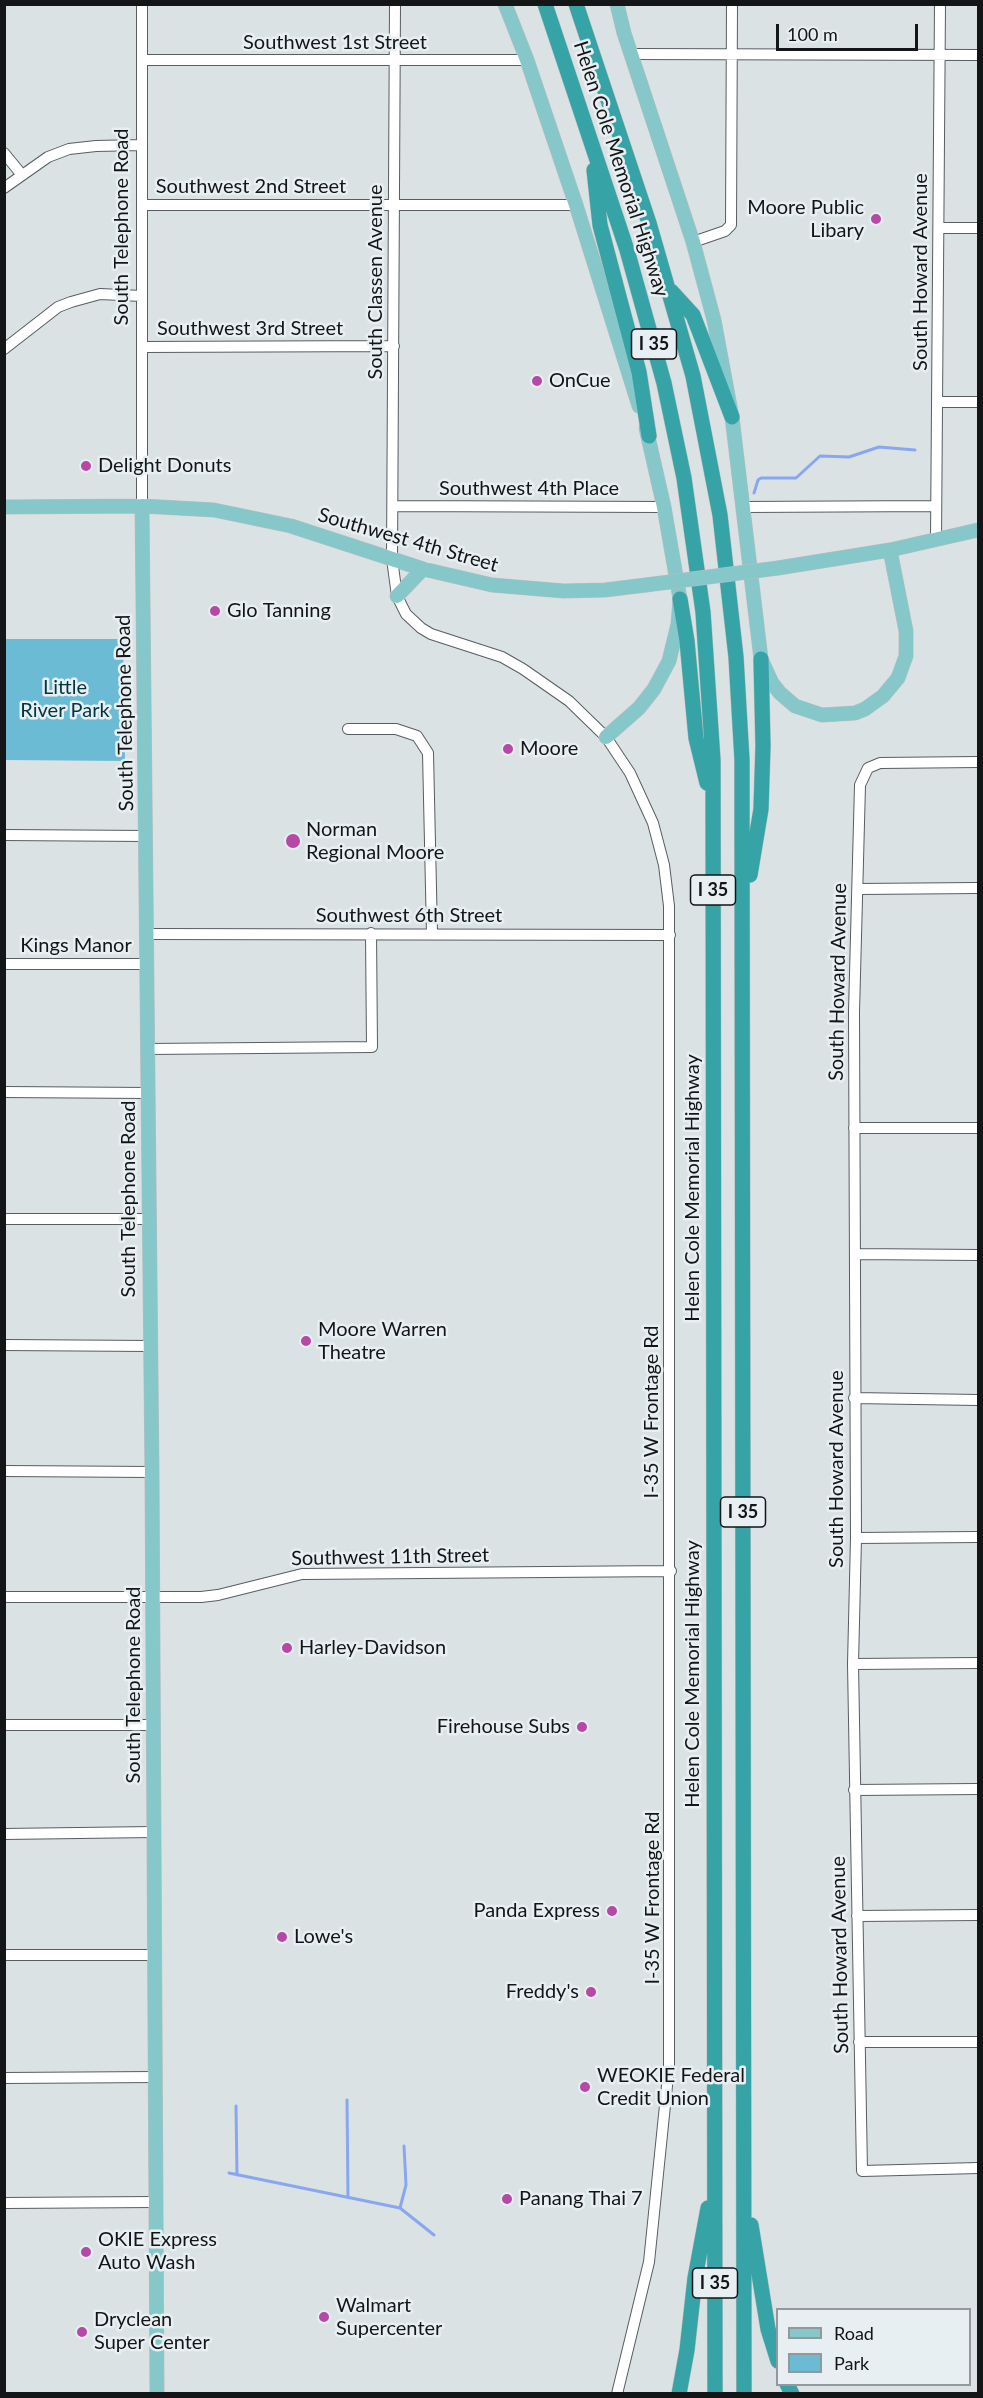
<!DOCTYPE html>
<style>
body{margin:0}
#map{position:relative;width:983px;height:2398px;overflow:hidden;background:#dbe2e4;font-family:Lato,sans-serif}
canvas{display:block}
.frame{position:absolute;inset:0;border:6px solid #131516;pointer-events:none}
.legend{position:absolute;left:776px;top:2308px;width:195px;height:78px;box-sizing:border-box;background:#e8eff2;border:2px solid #93989a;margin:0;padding:8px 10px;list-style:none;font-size:18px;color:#131516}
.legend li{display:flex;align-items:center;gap:12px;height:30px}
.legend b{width:30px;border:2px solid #93989a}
.scale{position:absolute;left:776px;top:24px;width:142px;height:27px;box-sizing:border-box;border:3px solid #131516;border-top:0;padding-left:8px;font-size:18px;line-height:21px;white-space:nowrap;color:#131516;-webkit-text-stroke:4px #e8eff2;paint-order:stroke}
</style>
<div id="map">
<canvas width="983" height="2398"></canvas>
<div class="frame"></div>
<ul class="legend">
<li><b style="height:8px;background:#86c8ca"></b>Road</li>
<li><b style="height:16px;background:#6cbbd5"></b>Park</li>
</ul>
<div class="scale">100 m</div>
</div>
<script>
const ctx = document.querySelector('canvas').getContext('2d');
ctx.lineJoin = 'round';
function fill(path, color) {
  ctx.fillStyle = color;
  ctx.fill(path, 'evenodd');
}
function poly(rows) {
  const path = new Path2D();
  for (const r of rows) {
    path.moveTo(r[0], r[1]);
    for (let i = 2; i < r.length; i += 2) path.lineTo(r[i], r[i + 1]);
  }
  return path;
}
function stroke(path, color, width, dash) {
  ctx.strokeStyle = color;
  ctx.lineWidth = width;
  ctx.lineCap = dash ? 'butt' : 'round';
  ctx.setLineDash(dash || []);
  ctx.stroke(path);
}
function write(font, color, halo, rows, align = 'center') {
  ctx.font = font + ' Lato,sans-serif';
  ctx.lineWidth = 5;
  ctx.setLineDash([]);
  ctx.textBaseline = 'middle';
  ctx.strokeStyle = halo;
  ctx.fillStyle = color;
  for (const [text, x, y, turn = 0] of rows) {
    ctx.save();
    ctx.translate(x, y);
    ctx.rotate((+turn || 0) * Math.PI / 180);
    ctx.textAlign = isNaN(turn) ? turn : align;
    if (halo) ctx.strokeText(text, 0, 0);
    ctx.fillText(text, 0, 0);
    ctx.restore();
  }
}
fill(poly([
 [5,639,123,639,125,761,5,760]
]), '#6cbbd5');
stroke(poly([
 [754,493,758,480,761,478,796,478,820,456,849,457,879,447,915,450],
 [347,2100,348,2197],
 [236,2106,237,2175],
 [229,2173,400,2208,434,2235],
 [400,2208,406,2185,404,2146]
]), '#88a7f0', 3);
const minor = poly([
 [142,4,142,506],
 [395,4,392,559,397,596,406,614,421,628,431,634,502,657,523,669,569,701,606,737,630,773,653,823,664,865,669,906,669,2066,649,2262,617,2394],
 [631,54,978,55],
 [143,60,527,60],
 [4,153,22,175],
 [4,188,48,157,69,149,96,146,142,145],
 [142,205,576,205],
 [939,228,978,228],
 [693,242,725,231,731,225,732,4],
 [142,347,394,346],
 [4,349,58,307,71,302,100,294,142,296],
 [938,402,978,402],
 [393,506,664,507],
 [744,507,936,506],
 [936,540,940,4],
 [348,729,396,729,417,736,428,753,432,934],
 [978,762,880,763,868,768,860,785,854,1012,856,1538,853,1664,862,2171,978,2168],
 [4,835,146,836],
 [858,889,978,888],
 [147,934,670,935],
 [4,964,147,964],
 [148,1049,372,1047,371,933],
 [4,1092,148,1093],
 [854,1128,978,1128],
 [4,1219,149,1219],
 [855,1254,978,1255],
 [4,1345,150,1346],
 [854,1398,978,1400],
 [4,1471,152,1472],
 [856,1538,978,1537],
 [4,1597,201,1597,218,1595,302,1574,671,1571],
 [853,1664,978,1663],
 [4,1725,153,1725],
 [854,1790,978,1789],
 [4,1834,153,1832],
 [857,1916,978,1915],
 [4,1955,155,1955],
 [859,2042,978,2042],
 [4,2078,156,2077],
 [4,2203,155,2202]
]);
const major = poly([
 [505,4,527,60,576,205,639,406],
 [617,4,624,33,693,242,714,320,732,417,761,659,772,683,780,693,795,706,822,715,855,713,865,709,883,696,898,678,906,656,906,631,890,550],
 [142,506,152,1472,157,2394],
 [4,507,142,506,214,510,291,526,423,569,492,585,564,591,605,590,646,585],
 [778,568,890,550,978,530],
 [397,596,423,569],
 [606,737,639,708,654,689,669,661,678,624,680,599,664,507,646,428]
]);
const highway = poly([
 [545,4,627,250,664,383,684,478,703,612,713,760,715,2394],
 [576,4,649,223,693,376,720,515,736,657,742,760,742,815,744,2394],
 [594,170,600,225,639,372,649,436],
 [671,291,693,315,732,417],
 [680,599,687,641,696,738,707,783],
 [750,875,761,809,763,746,761,659],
 [751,2225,768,2329,778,2361],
 [787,2384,792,2394],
 [679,2394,687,2350,695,2278,708,2208]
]);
stroke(minor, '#585e60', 12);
stroke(major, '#bdbdbe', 15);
stroke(highway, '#bdbdbe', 16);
stroke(minor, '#fff', 10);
stroke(major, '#86c8ca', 14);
stroke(highway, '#36a4a7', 15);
const majorBridge = poly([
 [646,585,778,568]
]);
stroke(majorBridge, '#bdbdbe', 15, []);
stroke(majorBridge, '#86c8ca', 14);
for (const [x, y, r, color] of [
 [876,219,6,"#b648a6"],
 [537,381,6,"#b648a6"],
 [86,466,6,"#b648a6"],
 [215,611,6,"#b648a6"],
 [508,749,6,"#b648a6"],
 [293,841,8,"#b648a6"],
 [306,1341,6,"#b648a6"],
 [287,1648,6,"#b648a6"],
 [582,1727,6,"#b648a6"],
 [612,1911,6,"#b648a6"],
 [282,1937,6,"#b648a6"],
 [591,1992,6,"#b648a6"],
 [585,2087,6,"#b648a6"],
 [507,2199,6,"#b648a6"],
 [86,2252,6,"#b648a6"],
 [324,2317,6,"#b648a6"],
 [82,2332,6,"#b648a6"]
]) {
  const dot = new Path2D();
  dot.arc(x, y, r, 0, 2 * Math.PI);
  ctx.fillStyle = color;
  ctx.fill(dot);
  stroke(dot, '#e8eff2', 2);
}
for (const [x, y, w] of [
 [654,344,45],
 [713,890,45],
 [743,1512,45],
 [715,2283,45]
]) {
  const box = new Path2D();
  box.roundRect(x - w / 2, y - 15, w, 30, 4.5);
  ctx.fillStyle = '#e8eff2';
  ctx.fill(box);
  stroke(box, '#131516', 1.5);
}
write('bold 18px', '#131516', null, [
 ["I 35",654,344],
 ["I 35",713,890],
 ["I 35",743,1512],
 ["I 35",715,2283]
]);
write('20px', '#131516', '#e8eff2', [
 ["Southwest 1st Street",335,43],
 ["Helen Cole Memorial Highway",621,169,72],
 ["Southwest 2nd Street",251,187],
 ["South Telephone Road",122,227,-90],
 ["South Howard Avenue",921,272,-90],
 ["South Classen Avenue",376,282,-90],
 ["Southwest 3rd Street",250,329],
 ["Southwest 4th Place",529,489],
 ["Southwest 4th Street",408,540,16],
 ["South Telephone Road",125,713,-91],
 ["Southwest 6th Street",409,916],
 ["Kings Manor",76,946],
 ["South Howard Avenue",838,982,-89],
 ["Helen Cole Memorial Highway",693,1188,-90],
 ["South Telephone Road",129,1199,-90],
 ["I-35 W Frontage Rd",652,1412,-90],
 ["South Howard Avenue",837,1469,-90],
 ["Southwest 11th Street",390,1557,-1],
 ["Helen Cole Memorial Highway",693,1674,-90],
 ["South Telephone Road",134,1685,-90],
 ["I-35 W Frontage Rd",653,1898,-90],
 ["South Howard Avenue",840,1955,-91]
]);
write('20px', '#131516', '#e8eff2', [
 ["Moore Public",864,208,"right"],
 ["Libary",864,231,"right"],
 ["OnCue",549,381],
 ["Delight Donuts",98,466],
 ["Glo Tanning",227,611],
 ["Moore",520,749],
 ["Norman",306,830],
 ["Regional Moore",306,853],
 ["Moore Warren",318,1330],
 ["Theatre",318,1353],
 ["Harley-Davidson",299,1648],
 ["Firehouse Subs",570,1727,"right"],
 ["Panda Express",600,1911,"right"],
 ["Lowe's",294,1937],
 ["Freddy's",579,1992,"right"],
 ["WEOKIE Federal",597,2076],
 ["Credit Union",597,2099],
 ["Panang Thai 7",519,2199],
 ["OKIE Express",98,2240],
 ["Auto Wash",98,2263],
 ["Walmart",336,2306],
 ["Supercenter",336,2329],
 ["Dryclean",94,2320],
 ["Super Center",94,2343]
], 'left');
write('20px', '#003543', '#e8eff2', [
 ["Little",65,688],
 ["River Park",65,711]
]);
</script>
